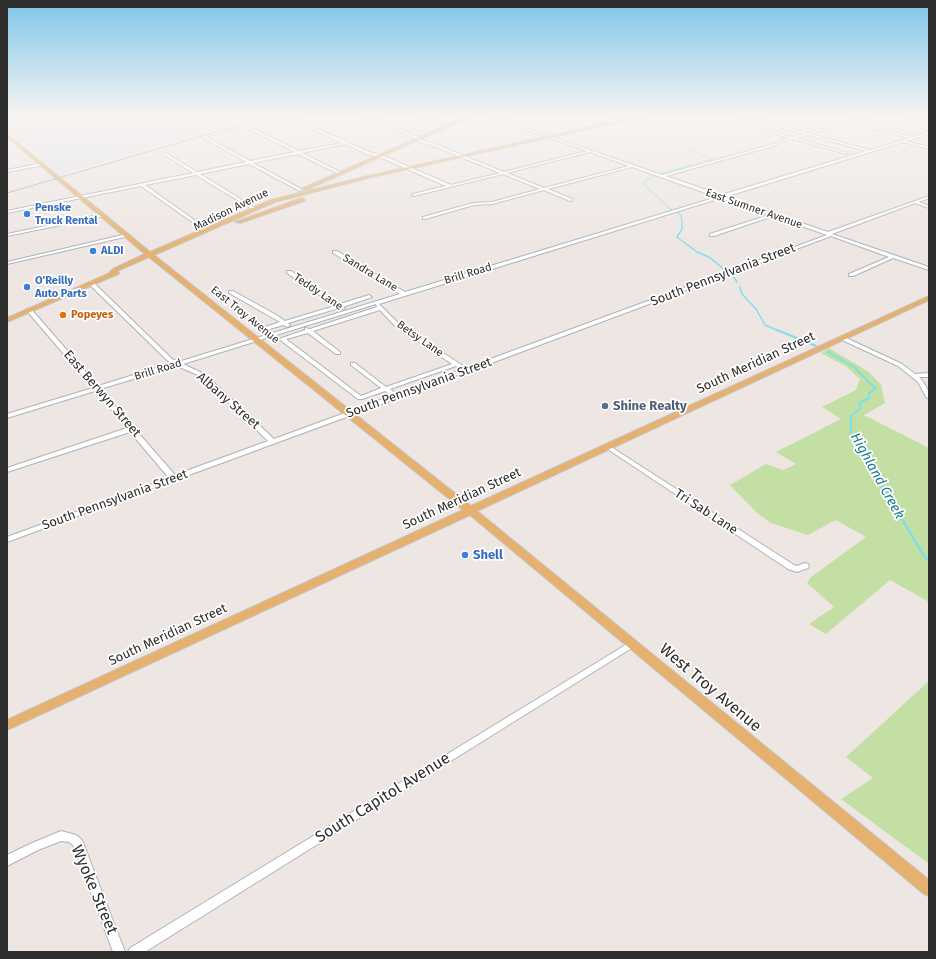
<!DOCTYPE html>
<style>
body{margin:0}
#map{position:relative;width:936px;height:959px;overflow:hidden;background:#eee6e2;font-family:"Fira Sans",sans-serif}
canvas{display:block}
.frame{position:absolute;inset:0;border:8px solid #2e2e2e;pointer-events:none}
</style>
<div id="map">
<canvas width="936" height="959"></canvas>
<div class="frame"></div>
</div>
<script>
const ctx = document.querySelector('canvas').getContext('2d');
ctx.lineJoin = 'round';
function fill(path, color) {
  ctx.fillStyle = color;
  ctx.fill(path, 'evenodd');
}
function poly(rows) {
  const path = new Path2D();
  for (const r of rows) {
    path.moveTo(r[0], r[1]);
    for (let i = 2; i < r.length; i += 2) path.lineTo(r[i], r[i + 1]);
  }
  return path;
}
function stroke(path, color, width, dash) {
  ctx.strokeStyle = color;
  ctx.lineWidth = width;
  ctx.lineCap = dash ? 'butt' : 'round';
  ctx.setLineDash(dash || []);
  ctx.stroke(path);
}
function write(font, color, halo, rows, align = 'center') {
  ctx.font = font + ' "Fira Sans",sans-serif';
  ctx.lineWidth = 3.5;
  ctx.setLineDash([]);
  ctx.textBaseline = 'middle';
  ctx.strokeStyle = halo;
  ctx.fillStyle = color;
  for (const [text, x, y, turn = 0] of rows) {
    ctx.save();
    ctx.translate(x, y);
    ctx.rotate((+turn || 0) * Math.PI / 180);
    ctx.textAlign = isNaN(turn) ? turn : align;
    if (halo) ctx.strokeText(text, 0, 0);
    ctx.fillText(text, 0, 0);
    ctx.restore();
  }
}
fill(poly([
 [7,116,177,116,175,119,232,124,61,174,7,129]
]), '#e2e1e7');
fill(poly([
 [829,348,869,372,881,385,885,403,864,415,929,448,929,602,890,580,826,634,809,624,834,607,807,583,811,577,866,537,836,520,808,535,771,523,756,512,730,485,766,464,783,470,796,464,776,452,841,419,822,407,856,390,860,379,847,367,821,353],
 [929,681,929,864,841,799,873,778,846,757]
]), '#c4dfa3');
stroke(poly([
 [686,149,712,159,705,161],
 [695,164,701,162],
 [659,174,691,165],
 [644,182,655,175],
 [643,183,653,193],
 [654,194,672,210]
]), '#7ee0e6', 1);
stroke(poly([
 [670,209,672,210],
 [676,211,681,215,682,222,682,229,677,237,697,252,709,257,725,270],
 [733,276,737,282],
 [740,287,742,294,756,309,765,325,779,331]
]), '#7ee0e6', 1.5);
stroke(poly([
 [777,330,816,346],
 [828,352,854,367,876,389,869,393,869,398,859,403,861,408,851,416,851,434,883,488]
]), '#7ee0e6', 2);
stroke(poly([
 [883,487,924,556,929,560]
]), '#7ee0e6', 2.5);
const minor = poly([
 [269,116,275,116,246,125,299,151,342,143,284,116,289,116,369,152,384,156,451,185,500,173,431,145,416,141,417,139,361,116,366,116,421,138,421,140,433,143,504,172,587,151,487,116,492,116,662,175,777,143,777,145,666,176,721,195,866,151,808,135,796,138,848,153,846,154,793,139,782,142,782,140,789,138,764,131,766,130,793,137,804,134,739,116,745,116,808,133,868,116,874,116,855,122,913,137,929,132,929,134,906,141,929,147,929,149,903,142,725,197,828,232,929,196,929,198,919,202,929,206,929,208,915,203,832,234,929,267,929,270,893,258,853,276,849,276,849,274,889,257,831,236,470,371,469,372,465,372,398,398,7,542,7,537,169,478,130,432,7,472,7,468,127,428,95,391,7,418,7,414,93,388,27,311,27,309,31,309,98,386,172,363,168,361,89,284,89,282,93,282,172,359,178,362,400,294,333,253,333,251,337,251,405,292,717,197,632,167,548,189,572,199,572,201,570,201,544,190,492,204,474,205,425,219,423,219,423,217,473,203,492,202,540,189,503,174,414,196,412,195,413,194,446,186,382,158,367,154,345,144,302,153,342,173,342,175,341,175,298,154,253,163,301,189,302,190,300,191,249,164,200,174,255,208,255,210,254,210,196,175,145,185,207,229,207,230,205,231,141,186,7,213,7,211,193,173,163,154,164,152,197,172,246,162,201,137,269,116],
 [851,123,909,138,870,150,811,134,851,123],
 [243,126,295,152,250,161,206,137,243,126],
 [590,152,629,166,544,188,507,173,590,152],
 [721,198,769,215,710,234,710,236,714,236,773,216,827,235,466,368,398,323,379,304,721,198],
 [376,304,377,307,310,329,305,328,305,330,279,339,358,399,362,399,385,391,391,396,274,439,209,378,202,373,183,364,376,304],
 [380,310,394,325,452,364,386,387,355,363,351,363,351,365,381,388,361,396,286,339,308,333,336,354,340,354,340,352,313,331,380,310],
 [177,366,198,375,205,380,268,441,175,475,100,389,177,366],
 [456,366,461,370,396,394,390,389,456,366],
 [422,116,427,116,452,126,449,127,422,116],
 [611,116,616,116,628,120,626,121,611,116],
 [908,116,914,116,929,120,929,122,908,116],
 [43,163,45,164,44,165,7,172,7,170,43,163],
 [103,214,105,215,105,216,7,236,7,234,103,214],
 [127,234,129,235,129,236,7,264,7,262,127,234],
 [287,271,291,271,340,304,369,295,372,297,343,307,345,308,344,309,339,308,288,323,290,325,289,326,287,327,283,325,263,331,259,331,259,329,280,322,229,293,229,291,233,291,278,316,285,321,335,306,287,273,287,271],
 [842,336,902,364,915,374,929,373,929,377,919,377,922,380,929,392,929,399,926,397,918,382,898,366,840,339,840,337,842,336],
 [608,445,794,565,797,566,805,563,808,564,809,566,808,568,797,572,788,569,606,448,605,447,606,446,608,445],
 [632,641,635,642,636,644,635,646,145,952,128,952,130,948,632,641],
 [61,831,76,835,82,840,125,952,113,952,74,846,69,842,61,841,38,850,7,866,7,855,30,844,61,831]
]);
const major = poly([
 [467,116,473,116,306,190,301,189,467,116],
 [639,116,647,116,368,178,275,202,154,255,471,506,929,296,929,300,477,511,929,880,929,896,924,894,470,515,7,730,7,720,463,510,149,257,117,271,119,273,118,274,7,322,7,318,108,274,113,269,145,254,7,137,7,134,150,252,271,200,368,176,639,116],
 [302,198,305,200,304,201,240,223,235,222,302,198]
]);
stroke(minor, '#aeb2b8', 2);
stroke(major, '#c4c4c4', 2);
fill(minor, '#fff');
fill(major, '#e6b16e');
stroke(poly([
 [100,116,156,117],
 [150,116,255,117],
 [7,193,270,116]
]), '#a4aab6', 1);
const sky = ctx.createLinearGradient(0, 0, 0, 250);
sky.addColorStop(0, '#7dc6e7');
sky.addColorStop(0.46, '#f7f4f2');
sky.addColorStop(1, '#f7f4f200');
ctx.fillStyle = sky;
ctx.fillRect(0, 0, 936, 250);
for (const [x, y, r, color] of [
 [27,214,4,"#3f7fe0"],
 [93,251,4,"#3f7fe0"],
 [27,287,4,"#3f7fe0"],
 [63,315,4,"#e8710a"],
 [605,406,4,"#5c6f8a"],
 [465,555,4,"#3f7fe0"]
]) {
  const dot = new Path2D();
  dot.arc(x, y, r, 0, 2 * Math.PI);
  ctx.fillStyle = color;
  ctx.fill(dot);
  stroke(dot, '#fff', 1.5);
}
write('bold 11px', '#366cbe', '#fff', [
 ["Penske",35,208],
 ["Truck Rental",35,221],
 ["ALDI",101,251],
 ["O'Reilly",35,281],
 ["Auto Parts",35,294]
], 'left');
write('11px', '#2e2e2e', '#fff', [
 ["East Sumner Avenue",754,209,19],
 ["Madison Avenue",231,210,-26],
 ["Sandra Lane",370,273,31],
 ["Brill Road",468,274,-17],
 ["Teddy Lane",318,292,34],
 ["East Troy Avenue",245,315,39],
 ["Betsy Lane",420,339,35],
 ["Brill Road",158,370,-17]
]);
write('bold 11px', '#c56008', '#fff', [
 ["Popeyes",71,315]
], 'left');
write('13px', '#2e2e2e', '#fff', [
 ["South Pennsylvania Street",723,275,-21],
 ["South Meridian Street",756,363,-25],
 ["South Pennsylvania Street",419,388,-20],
 ["East Berwyn Street",102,394,49],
 ["Albany Street",228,401,41],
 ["South Meridian Street",462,499,-25],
 ["South Pennsylvania Street",115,500,-20],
 ["Tri Sab Lane",706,512,33],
 ["South Meridian Street",168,635,-25]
]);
write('bold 13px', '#4e5e75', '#fff', [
 ["Shine Realty",613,406]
], 'left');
write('bold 13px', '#366cbe', '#fff', [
 ["Shell",473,555]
], 'left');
write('italic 14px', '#197f8f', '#fff', [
 ["Highland Creek",877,476,61]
]);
write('16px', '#2e2e2e', '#fff', [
 ["West Troy Avenue",710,688,40],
 ["South Capitol Avenue",383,798,-32],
 ["Wyoke Street",94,890,67]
]);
</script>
